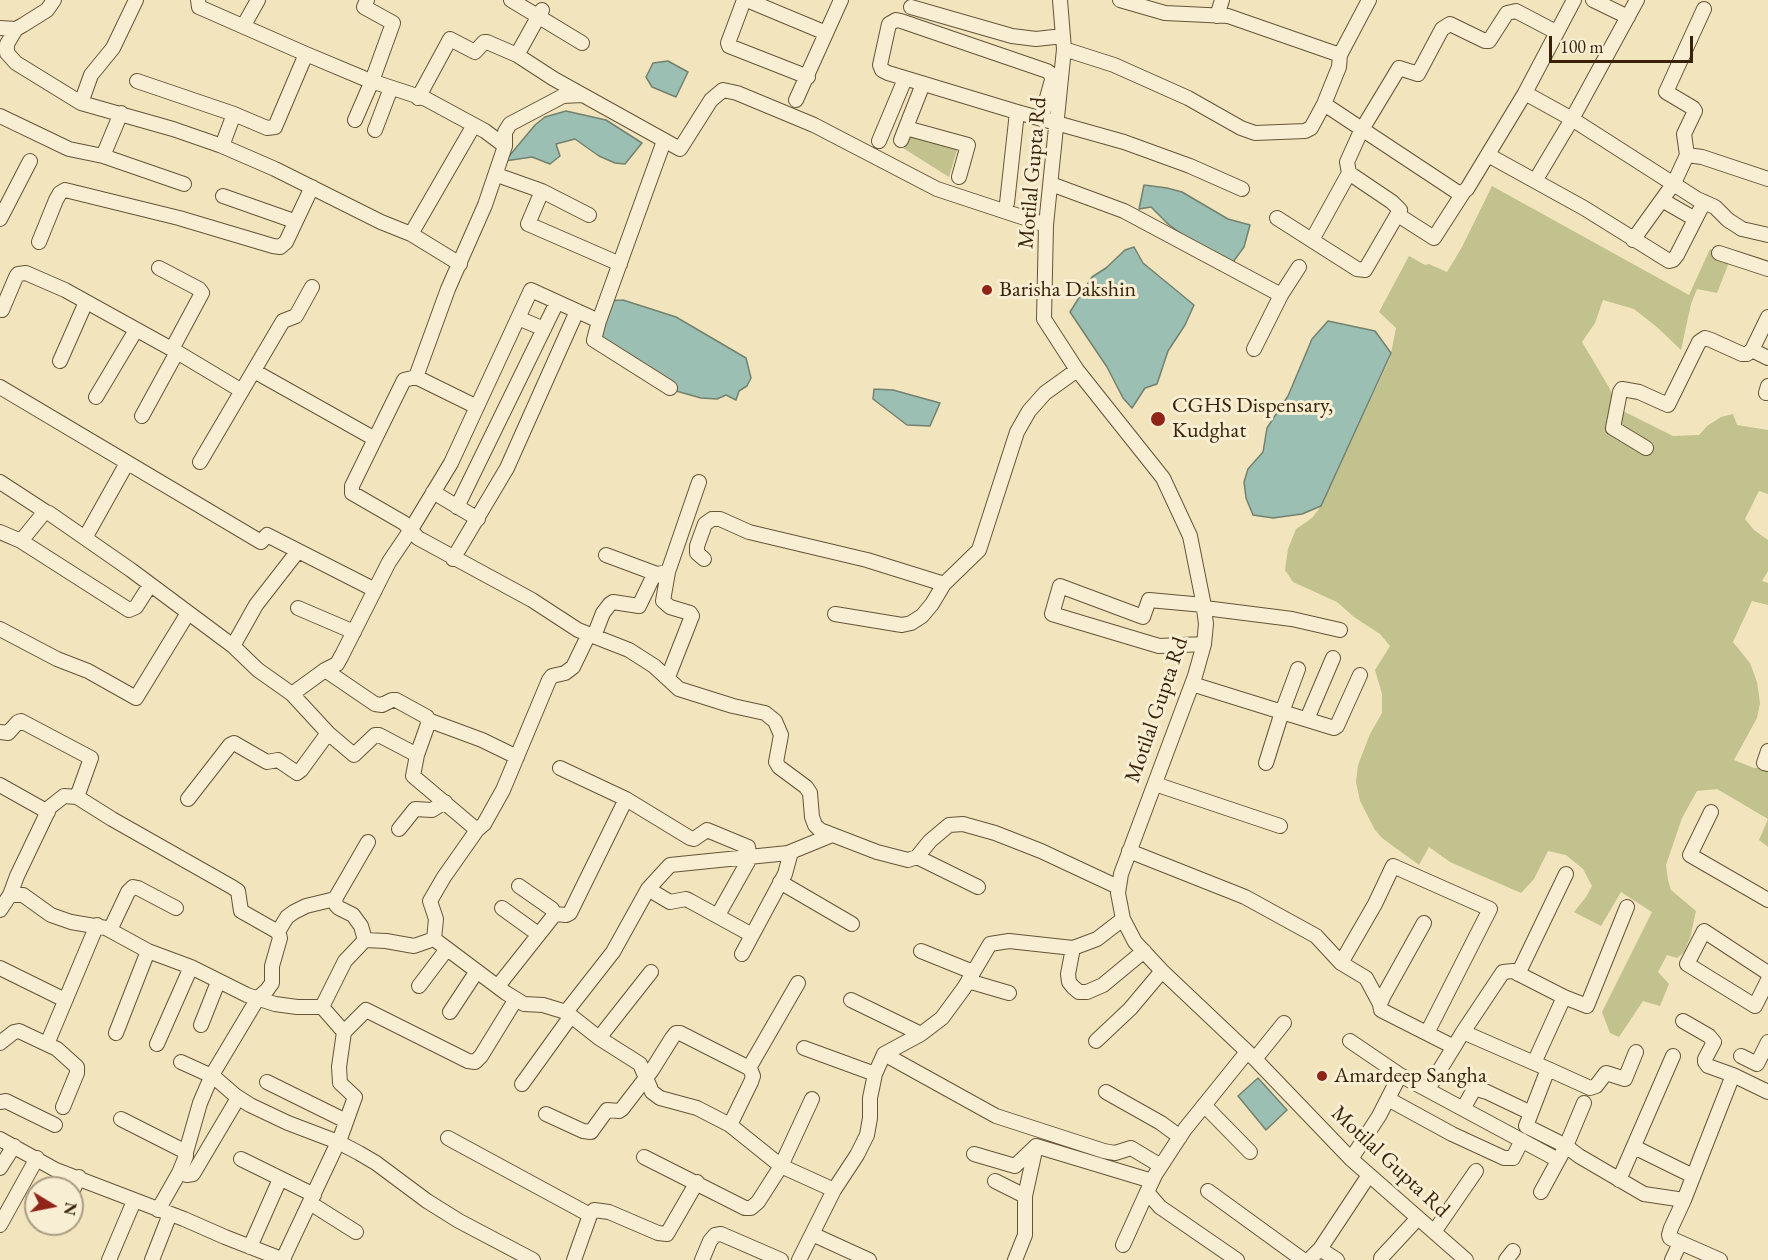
<!DOCTYPE html>
<style>
body{margin:0}
#map{position:relative;width:1768px;height:1260px;overflow:hidden;background:#f2e5bd;font-family:"EB Garamond",serif}
canvas{display:block}
.north{position:absolute;left:24px;top:1176px;width:60px;height:60px;box-sizing:border-box;background:#f7eed4;border:2px solid #ab9d83;border-radius:50%;rotate:100deg;font-size:16px;font-weight:700;line-height:24px;text-align:center;color:#38230a}
.north::after{content:'';display:block;margin:auto;width:21px;height:27px;background:#8f2418;clip-path:polygon(50% 0,100% 100%,50% 72%,0 100%)}
.scale{position:absolute;left:1549px;top:36px;width:144px;height:27px;box-sizing:border-box;border:3px solid #38230a;border-top:0;padding-left:8px;font-size:18px;line-height:21px;white-space:nowrap;color:#38230a;-webkit-text-stroke:4px #f7eed4;paint-order:stroke}
</style>
<div id="map">
<canvas width="1768" height="1260"></canvas>
<div class="north">N</div>
<div class="scale">100 m</div>
</div>
<script>
const ctx = document.querySelector('canvas').getContext('2d');
ctx.lineJoin = 'round';
function fill(path, color) {
  ctx.fillStyle = color;
  ctx.fill(path, 'evenodd');
}
function poly(rows) {
  const path = new Path2D();
  for (const r of rows) {
    path.moveTo(r[0], r[1]);
    for (let i = 2; i < r.length; i += 2) path.lineTo(r[i], r[i + 1]);
  }
  return path;
}
function stroke(path, color, width, dash) {
  ctx.strokeStyle = color;
  ctx.lineWidth = width;
  ctx.lineCap = dash ? 'butt' : 'round';
  ctx.setLineDash(dash || []);
  ctx.stroke(path);
}
function write(font, color, halo, rows, align = 'center') {
  ctx.font = font + ' "EB Garamond",serif';
  ctx.lineWidth = 6;
  ctx.setLineDash([]);
  ctx.textBaseline = 'middle';
  ctx.strokeStyle = halo;
  ctx.fillStyle = color;
  for (const [text, x, y, turn = 0] of rows) {
    ctx.save();
    ctx.translate(x, y);
    ctx.rotate((+turn || 0) * Math.PI / 180);
    ctx.textAlign = isNaN(turn) ? turn : align;
    if (halo) ctx.strokeText(text, 0, 0);
    ctx.fillText(text, 0, 0);
    ctx.restore();
  }
}
fill(poly([
 [907,124,959,143,949,177,895,143],
 [1492,186,1689,295,1710,249,1730,260,1717,293,1697,289,1691,304,1681,350,1658,328,1634,309,1603,300,1595,323,1582,342,1610,389,1617,408,1673,436,1699,435,1707,426,1721,417,1733,414,1737,425,1768,430,1768,494,1759,491,1745,519,1754,530,1768,540,1768,571,1762,581,1768,583,1768,605,1752,601,1733,642,1750,663,1757,682,1760,703,1757,718,1734,760,1754,768,1768,768,1768,847,1759,840,1768,819,1717,789,1697,791,1682,818,1666,865,1668,880,1671,890,1696,911,1690,938,1684,952,1677,958,1667,955,1658,972,1669,984,1660,1006,1643,1001,1619,1037,1610,1033,1602,1012,1652,912,1621,892,1601,926,1574,912,1586,897,1592,886,1583,869,1566,855,1548,851,1534,879,1521,893,1450,862,1429,847,1419,865,1382,838,1375,830,1360,801,1356,782,1358,765,1370,734,1382,713,1382,694,1375,670,1390,646,1380,634,1354,617,1337,602,1293,582,1285,570,1288,549,1296,529,1312,518,1321,506,1390,358,1396,328,1379,312,1409,256,1425,265,1429,264,1447,272,1462,247]
]), '#c1c28d');
const water = poly([
 [668,61,688,72,676,97,652,87,646,77,653,63,668,61],
 [566,111,606,120,642,143,625,164,615,163,599,156,575,139,556,144,560,156,550,164,532,157,505,161,535,125,545,117,566,111],
 [1144,185,1167,188,1182,192,1228,219,1250,225,1244,247,1233,262,1195,244,1168,224,1151,207,1139,209,1144,185],
 [1134,247,1143,263,1194,305,1185,325,1168,351,1157,384,1145,388,1132,408,1123,398,1107,367,1070,312,1092,277,1106,268,1125,250,1134,247],
 [623,300,676,317,746,358,751,378,747,386,739,391,736,400,726,395,717,399,701,398,676,391,595,333,603,301,623,300],
 [1328,321,1375,331,1391,353,1321,506,1302,514,1273,518,1253,515,1246,498,1244,482,1248,469,1263,452,1267,428,1288,396,1312,339,1328,321],
 [874,389,893,390,940,403,930,426,907,425,873,399,874,389],
 [1258,1078,1287,1110,1266,1130,1238,1096,1258,1078]
]);
fill(water, '#9bbfb2');
stroke(water, '#73816f', 1.5);
const minor = poly([
 [136,0,113,48,91,75,81,103,173,129,222,146,234,114,267,128,275,127,306,54],
 [198,0,199,7,306,54,368,80,426,99,485,131,505,146,485,205,448,289,416,377,404,380,375,439],
 [511,0,582,43],
 [744,0,728,43,729,46,808,77],
 [747,0,826,33],
 [1060,0,1064,49,1046,225,1044,319,1077,370,1163,478,1190,536,1203,601,1206,624,1204,644,1195,676,1121,874,1118,893,1123,919,1135,942,1162,971,1255,1059,1351,1159,1466,1260],
 [1120,0,1165,13,1228,16,1340,55,1369,0],
 [1593,0,1628,17],
 [911,7,1012,36,1036,39,1063,36],
 [1217,16,1222,0],
 [244,25,258,0],
 [0,28,16,29,23,25,47,10,54,0],
 [16,29,7,44,7,53,16,63,81,103],
 [1064,49,1114,65,1188,98,1241,128,1255,133,1305,131,1311,128,1324,104,1460,194,1467,189,1525,93,1574,0],
 [517,55,542,10],
 [137,81,234,114],
 [1525,93,1572,119,1697,199,1715,207,1728,220,1742,229,1768,235],
 [418,98,450,39,475,52,484,42,487,42,517,55,554,79,680,149,711,100,723,90,737,93,814,125,937,189,1046,225],
 [796,100,841,0],
 [1324,104,1339,67,1340,55],
 [121,113,103,156,184,184],
 [0,116,69,149,103,156],
 [1041,119,1052,80,1051,74,1047,71,901,21,896,20,889,24,880,65,882,70,888,73,1017,112,1124,142,1190,166,1242,189],
 [355,120,372,81,393,23,364,7,367,0],
 [906,128,968,145,959,177],
 [375,130,391,88],
 [901,140,923,84],
 [879,141,905,79],
 [222,146,275,169,381,222,411,234,474,125],
 [505,146,505,132,510,124,563,96,582,95],
 [1488,155,1584,208,1669,261,1673,260,1677,255,1704,202],
 [1687,155,1684,134,1695,111,1693,108,1666,92,1704,9],
 [497,175,542,191,589,215],
 [1535,181,1572,119,1637,0],
 [1051,184,1124,211,1281,295,1254,349],
 [542,191,528,224,620,264],
 [223,196,294,221],
 [1662,200,1695,219],
 [1007,203,1017,112],
 [1398,215,1434,238,1463,193],
 [1277,218,1357,269,1365,270,1400,210,1392,202,1349,173,1347,162,1361,131,1399,68,1418,74,1442,29,1450,24,1485,41,1489,41,1507,13,1516,11,1556,32],
 [0,219,30,161],
 [411,234,460,264],
 [1312,240,1349,173],
 [1633,240,1674,183,1687,155,1702,157,1768,179],
 [39,242,56,200,60,193,65,190,179,218,273,246,280,247,286,242,312,187],
 [1719,253,1768,269],
 [159,268,199,289,202,293,172,349],
 [1281,295,1299,267],
 [2,310,16,277,18,274,26,273,65,290,177,352,242,391],
 [518,318,544,329],
 [599,321,594,340,670,388],
 [1752,350,1768,358],
 [60,361,86,302],
 [254,371,375,439,352,486,352,493,404,523,418,538,532,600,578,630,629,650,654,666,679,689,733,706,765,713,775,721,781,735,776,762,779,767,806,787,810,793,812,817,815,825,820,830,877,852,908,860,917,857,930,841,949,825,963,824,995,833,1041,851,1118,887],
 [416,377,477,407],
 [0,387,261,542,267,535,375,590],
 [1766,393,1768,386],
 [96,397,136,330],
 [142,416,177,352],
 [1646,448,1613,428,1620,392,1622,389,1639,392,1668,405,1699,342,1705,338,1711,340,1742,354,1747,354,1752,350,1768,317],
 [200,462,280,326,283,321,296,316,312,287],
 [0,482,46,512],
 [433,492,478,519],
 [457,507,557,302],
 [0,532,21,541,43,514,46,512,49,513,131,570,233,646,258,670,292,694,325,670,337,664,342,655,389,562,410,531,451,463,531,290,599,321,664,141],
 [85,538,127,463],
 [21,541,129,610,136,607,150,585],
 [606,555,657,574],
 [453,559,507,468,577,311],
 [704,559,697,553,697,546,705,524,712,519,720,519,749,532,867,560,944,584,979,550,1017,432,1029,411,1045,393,1077,370],
 [1204,605,1149,600,1143,617,1060,586,1052,614,1159,646,1204,644],
 [298,608,354,632],
 [1205,608,1292,619,1340,630],
 [835,614,902,625,911,623,922,616,932,604,944,584],
 [0,629,57,659,88,671,136,698,188,613],
 [594,636,603,613,610,604,613,602,639,606,652,579,657,574,668,572,699,482],
 [233,646,256,605,298,551],
 [325,670,375,704,382,705,392,700,396,700,427,717,428,724,417,755],
 [668,677,692,616,690,613,670,607,663,601,668,572],
 [1192,684,1282,712,1298,669],
 [292,694,328,733],
 [1307,719,1333,658],
 [428,720,482,740,517,757],
 [0,732,8,733,18,722,21,721,91,758,77,797],
 [1768,751,1764,763,1768,764],
 [1266,763,1282,712,1334,728,1337,726,1360,675],
 [560,768,626,799,690,838,694,839,707,830,748,847,750,858,718,915],
 [1155,784,1280,826],
 [0,785,48,812],
 [188,799,230,745,234,743,267,762,278,760,297,773,301,770,328,733,354,755,375,735,379,735,417,755,413,776,477,830],
 [1711,812,1690,855,1768,900],
 [399,829,415,809,432,810,445,802],
 [1129,851,1245,897,1316,936,1341,963,1366,978,1380,1004],
 [917,857,978,887],
 [780,882,852,924],
 [648,889,670,902,686,899,690,901,752,935],
 [10,895,17,876,50,807,64,796,77,797,112,819,232,887,238,891,241,911,278,932,280,938,272,966,272,983,267,990,258,998,212,1075,200,1103,186,1152],
 [502,908,538,934],
 [0,910,10,895,23,895,51,915,71,922,106,928,148,951,191,967,247,995,275,1004,297,1007,322,1007],
 [555,914,566,915,570,913,626,799],
 [1424,923,1384,995,1380,1004,1381,1010,1454,1047],
 [110,930,128,892,133,887,138,888,176,908],
 [278,932,287,917,294,912,306,906,335,899],
 [434,939,506,993,524,1004,543,1005,566,1012,599,1038,640,1064,652,1092,660,1098,697,1108,730,1125,781,1166,834,1190],
 [365,940,361,926,353,915,339,908,336,905,335,899,368,842],
 [1073,948,1068,974,1069,982,1073,987,1079,992,1087,992,1103,985,1144,951],
 [921,951,973,972],
 [742,954,785,874,791,852],
 [1341,963,1375,904,1393,866,1490,909,1427,1033],
 [0,968,65,1000],
 [1768,973,1704,931,1687,964,1755,1006,1768,980],
 [1518,974,1566,874],
 [968,981,1009,993],
 [419,986,447,949],
 [498,986,555,914,552,909,519,886],
 [851,1000,921,1034],
 [450,1012,477,971],
 [566,1012,613,952,648,889,670,865,788,853,832,835],
 [1683,1021,1709,1036,1714,1042,1705,1059,1705,1062,1708,1066,1733,1075,1768,1092],
 [201,1025,218,982],
 [344,1032,366,1010,468,1061,475,1062,481,1056,516,999],
 [1463,1032,1548,1069],
 [116,1033,148,951],
 [599,1038,651,972],
 [1096,1041,1130,1009,1162,971],
 [1350,1041,1400,1075,1558,1160],
 [0,1043,14,1032,19,1031,57,1049,77,1067,77,1073,63,1107],
 [47,1044,97,925],
 [157,1044,191,967],
 [804,1048,875,1074],
 [884,1054,996,1116,1104,1151,1115,1153,1131,1148,1161,1166],
 [1741,1056,1757,1064,1768,1042],
 [1255,1059,1284,1023],
 [181,1062,214,1077,236,1096,250,1105,288,1123,338,1142,359,1153,376,1163,427,1201,459,1221,533,1260],
 [1534,1063,1564,997],
 [749,1068,798,983],
 [267,1082,346,1121],
 [522,1084,571,1016],
 [1428,1089,1463,1032,1503,972,1513,971,1564,997,1587,1006,1627,907],
 [1106,1092,1161,1123,1180,1137],
 [1388,1099,1452,1134,1504,1158,1513,1158,1522,1140],
 [0,1102,6,1101,55,1125],
 [1584,1103,1566,1146,1579,1156,1644,1194,1684,1200,1671,1228,1669,1235,1670,1238,1720,1260],
 [1204,1105,1250,1152],
 [1463,1109,1473,1091,1477,1089,1487,1092,1531,1113],
 [546,1114,583,1131,591,1132,607,1110,619,1111,622,1109,652,1070,672,1038,676,1033,680,1033,749,1068,751,1071,753,1076,751,1082,730,1125],
 [121,1119,186,1152,186,1156,179,1173,158,1210],
 [448,1138,590,1215],
 [0,1139,56,1170,184,1219,225,1237,284,1260],
 [1634,1147,1693,1176],
 [974,1154,1015,1166,1036,1146,1152,1181],
 [644,1157,745,1208,751,1208,758,1202,781,1166,812,1099],
 [241,1159,314,1195],
 [1351,1159,1379,1116,1400,1075],
 [0,1168,14,1146],
 [179,1173,187,1175,193,1174,238,1098],
 [1619,1180,1673,1056],
 [995,1181,1025,1196],
 [1208,1191,1303,1260],
 [72,1192,79,1177],
 [1541,1192,1566,1146,1526,1126,1548,1069,1590,1088,1596,1086,1606,1073,1625,1079,1636,1052],
 [1684,1200,1733,1075],
 [310,1203,356,1232],
 [0,1225,37,1158],
 [44,1225,44,1224],
 [1434,1232,1476,1171],
 [812,1234,869,1260],
 [1123,1245,1147,1192],
 [250,1247,280,1179],
 [1320,1249,1337,1260],
 [1381,1258,1418,1218],
 [283,1259,341,1136,355,1097,340,1083,339,1067,344,1032,322,1007,345,961,365,940,386,941,414,946,434,939,436,919,430,901,444,877,477,830,484,824,503,790,549,680,552,676,565,673,573,667,589,634],
 [109,1260,134,1201],
 [152,1260,170,1214],
 [574,1260,590,1215,594,1210,609,1212,658,1233,667,1234,697,1182],
 [702,1260,710,1241,715,1235,721,1234,781,1260],
 [799,1260,834,1190,857,1155,867,1135,870,1118,870,1098,875,1074,884,1054,921,1034,942,1018,964,988,990,944,1009,941,1073,948,1097,939,1123,919],
 [1015,1260,1025,1235,1025,1196,1036,1146],
 [1237,1260,1160,1207,1147,1192,1155,1175,1185,1129,1247,1052],
 [1309,1260,1320,1249,1369,1175],
 [1506,1260,1513,1251],
 [1672,1260,1680,1243]
]);
stroke(minor, '#665437', 16);
stroke(minor, '#f7eed4', 14);
for (const [x, y, r, color] of [
 [987,290,6,"#8f2418"],
 [1158,419,8,"#8f2418"],
 [1322,1076,6,"#8f2418"]
]) {
  const dot = new Path2D();
  dot.arc(x, y, r, 0, 2 * Math.PI);
  ctx.fillStyle = color;
  ctx.fill(dot);
  stroke(dot, '#f7eed4', 2);
}
write('22px', '#38230a', '#f7eed4', [
 ["Motilal Gupta Rd",1033,173,-85],
 ["Motilal Gupta Rd",1157,710,-71],
 ["Motilal Gupta Rd",1390,1162,43]
]);
write('22px', '#38230a', '#f7eed4', [
 ["Barisha Dakshin",999,290],
 ["CGHS Dispensary,",1172,406],
 ["Kudghat",1172,431],
 ["Amardeep Sangha",1334,1076]
], 'left');
</script>
